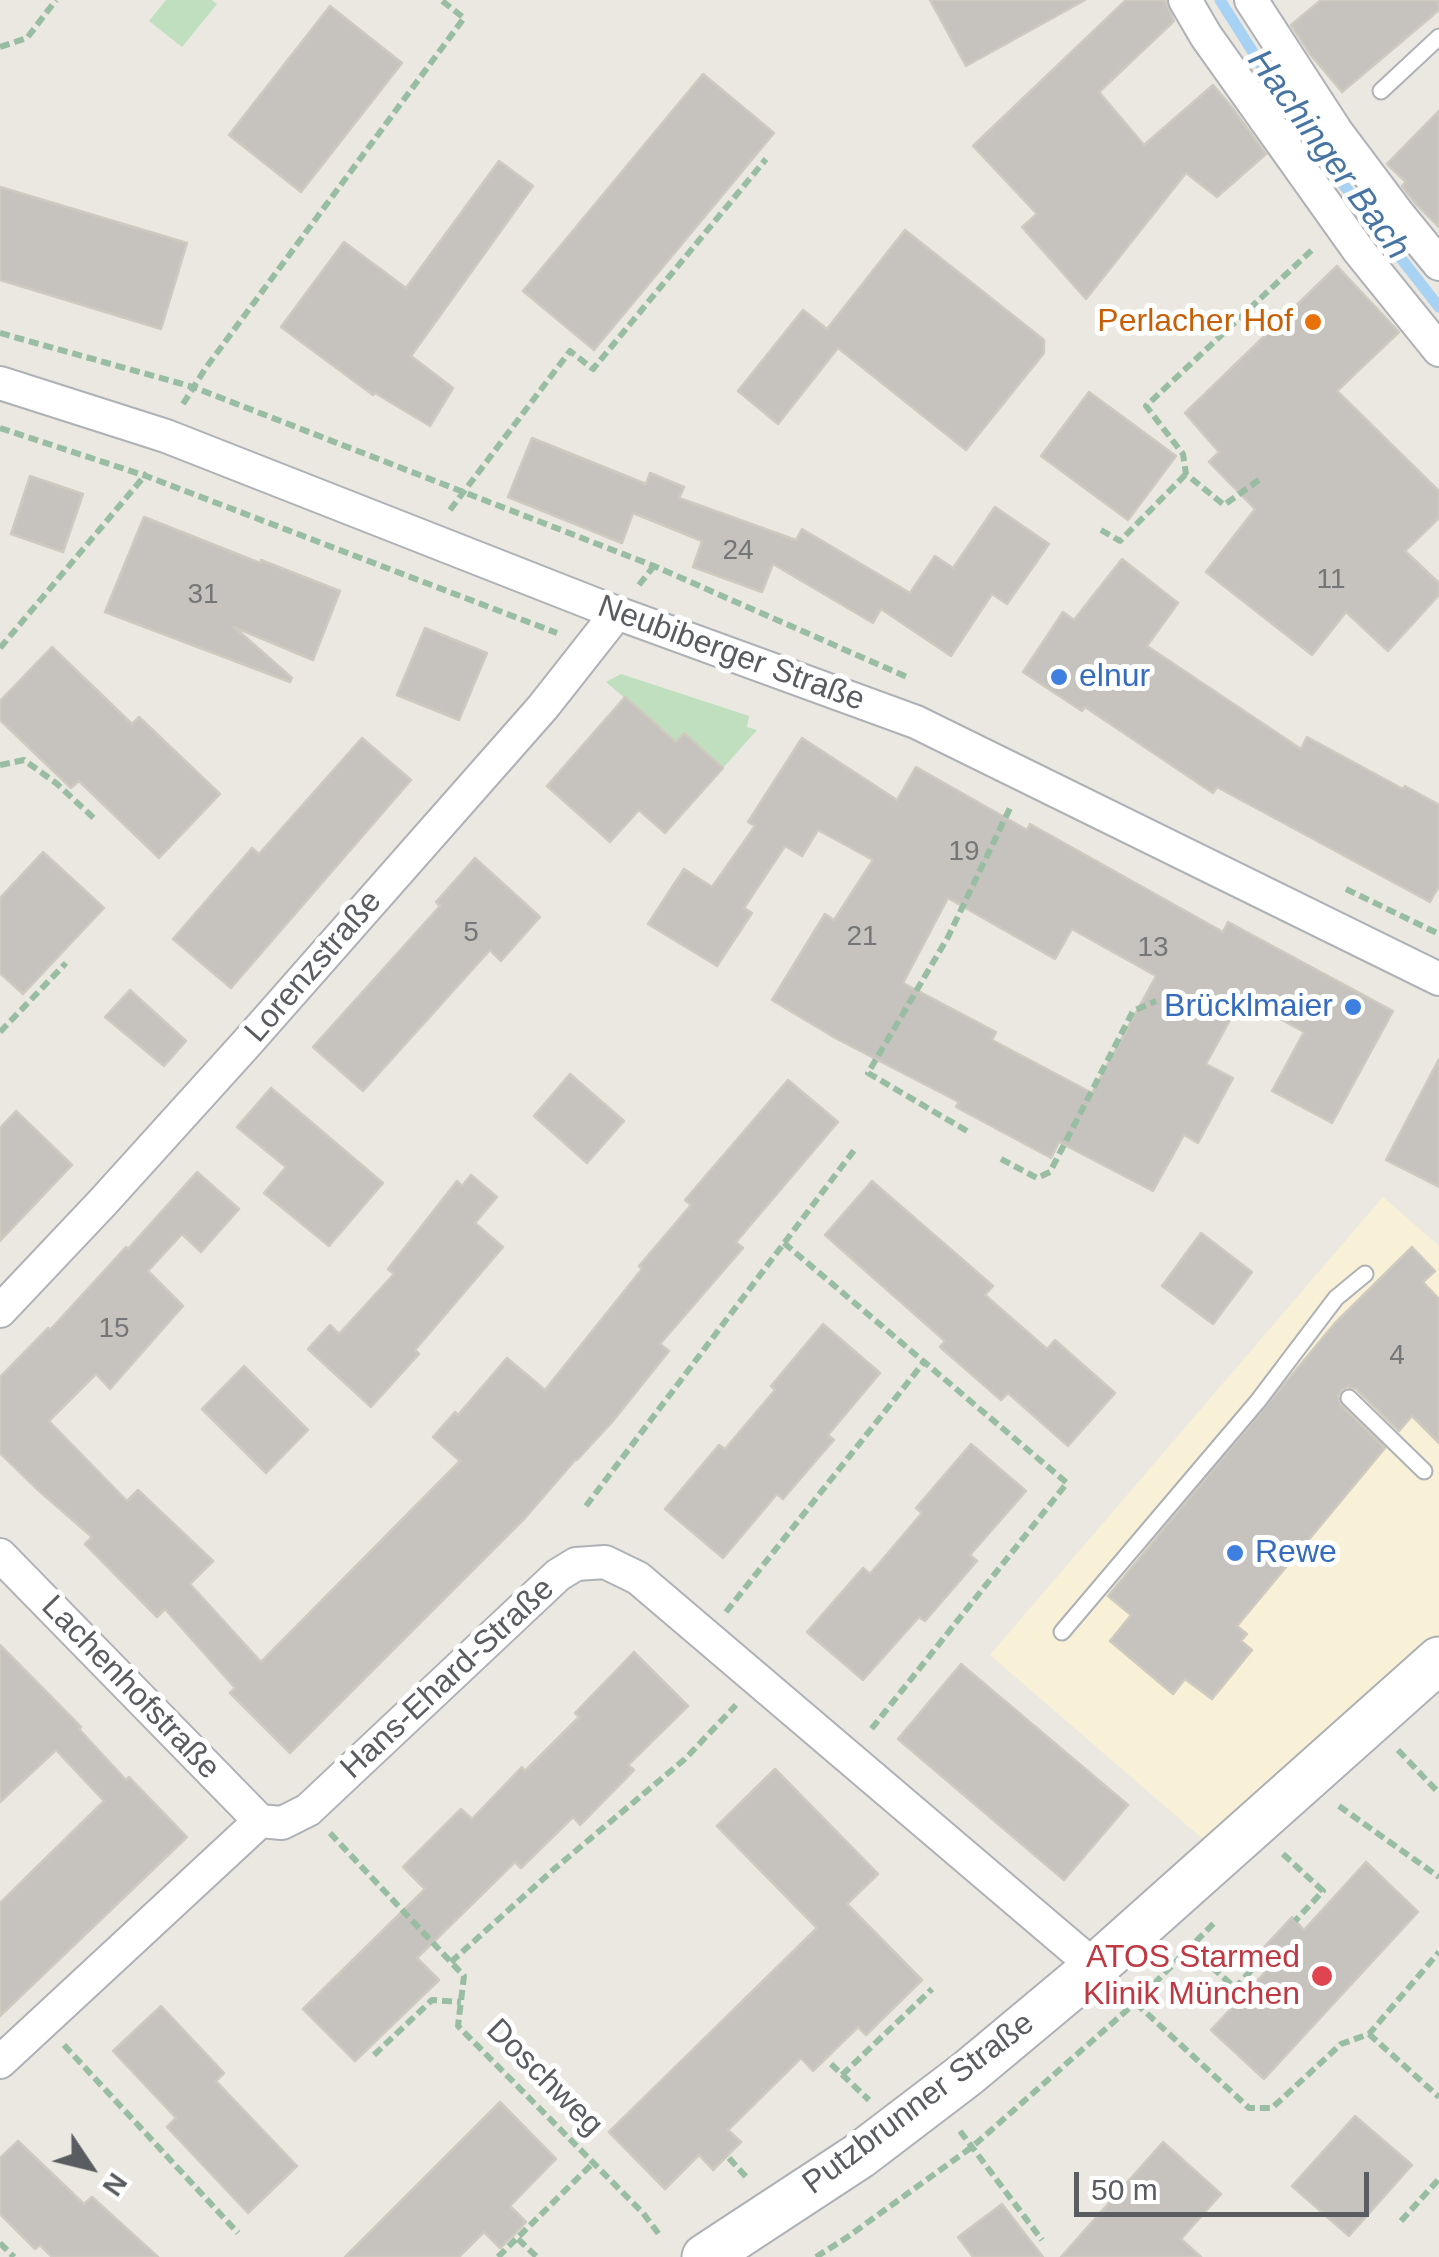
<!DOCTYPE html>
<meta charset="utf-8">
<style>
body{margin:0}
#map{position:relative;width:1439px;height:2257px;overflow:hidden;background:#eae8e1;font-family:Arial,sans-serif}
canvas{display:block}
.north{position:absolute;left:40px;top:2117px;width:100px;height:100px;-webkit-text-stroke:8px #fff;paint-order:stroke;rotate:125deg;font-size:28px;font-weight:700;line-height:40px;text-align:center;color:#595c60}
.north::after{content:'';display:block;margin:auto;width:35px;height:45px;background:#595c60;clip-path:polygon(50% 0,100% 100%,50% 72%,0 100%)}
.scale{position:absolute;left:1074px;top:2172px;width:295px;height:45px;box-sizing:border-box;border:5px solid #595c60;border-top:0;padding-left:12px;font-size:30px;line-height:35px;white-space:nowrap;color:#595c60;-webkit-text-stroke:8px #fff;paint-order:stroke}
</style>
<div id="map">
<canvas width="1439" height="2257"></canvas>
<div class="north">N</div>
<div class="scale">50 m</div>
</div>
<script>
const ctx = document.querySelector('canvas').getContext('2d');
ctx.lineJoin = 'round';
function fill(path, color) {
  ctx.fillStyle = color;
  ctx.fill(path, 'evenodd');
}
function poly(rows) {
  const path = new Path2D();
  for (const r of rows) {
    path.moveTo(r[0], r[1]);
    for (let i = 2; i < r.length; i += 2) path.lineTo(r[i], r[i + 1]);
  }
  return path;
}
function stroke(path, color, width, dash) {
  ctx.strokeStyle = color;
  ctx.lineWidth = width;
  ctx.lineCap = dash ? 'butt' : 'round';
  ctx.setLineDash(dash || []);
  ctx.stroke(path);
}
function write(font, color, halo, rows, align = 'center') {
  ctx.font = font + ' Arial,sans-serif';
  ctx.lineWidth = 10;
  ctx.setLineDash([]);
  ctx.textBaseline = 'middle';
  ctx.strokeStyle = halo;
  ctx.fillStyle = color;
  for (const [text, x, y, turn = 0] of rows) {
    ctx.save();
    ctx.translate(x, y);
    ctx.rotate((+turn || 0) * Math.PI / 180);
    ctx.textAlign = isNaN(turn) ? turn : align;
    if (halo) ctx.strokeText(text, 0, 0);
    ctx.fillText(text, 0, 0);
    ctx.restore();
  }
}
fill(poly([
 [1383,1197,1439,1246,1439,1684,1240,1871,990,1655]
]), '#f9f1d7');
fill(poly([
 [166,0,212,0,217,4,182,47,149,21],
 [621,674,749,716,747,727,757,730,723,768,684,734,676,742,606,682]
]), '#bfdfbf');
stroke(poly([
 [1220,0,1307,138,1439,307]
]), '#a7d2f4', 11);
const building = poly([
 [930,0,1085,0,966,66,930,0],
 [1126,0,1165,0,1174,21,1099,92,1144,145,1213,85,1231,106,1266,154,1217,197,1186,173,1086,299,1022,227,1037,214,973,146,1126,0],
 [1321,0,1439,0,1439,10,1342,92,1310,54,1291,25,1321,0],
 [330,6,402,63,301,192,229,135,330,6],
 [703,74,774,133,594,350,523,291,703,74],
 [1439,111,1439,227,1415,203,1402,186,1406,182,1387,164,1439,111],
 [499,161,533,186,411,356,453,388,430,426,375,393,373,395,281,327,344,242,406,288,499,161],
 [0,187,187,243,161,329,0,280,0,187],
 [905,230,1044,340,1044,353,966,450,838,348,778,424,738,391,803,310,827,329,905,230],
 [1337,266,1399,332,1337,391,1439,491,1439,518,1405,551,1439,583,1439,595,1388,651,1346,612,1312,655,1206,572,1255,509,1209,462,1219,452,1185,413,1337,266],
 [1089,392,1176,456,1128,520,1041,456,1089,392],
 [532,438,646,484,650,473,684,487,679,498,796,540,802,529,910,593,935,556,953,568,995,507,1049,544,1007,604,992,594,951,656,881,609,873,623,773,564,762,592,693,567,702,541,633,513,622,543,508,497,532,438],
 [30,476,83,494,63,552,11,534,30,476],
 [144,517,260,563,261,560,340,591,313,660,234,627,292,678,290,682,105,612,144,517],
 [1122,559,1178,603,1147,646,1301,749,1307,737,1403,789,1405,786,1439,805,1439,886,1430,902,1217,787,1213,793,1085,707,1082,711,1023,672,1063,612,1074,620,1122,559],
 [425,628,487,653,459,720,397,695,425,628],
 [52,647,132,724,139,717,220,794,159,858,79,781,71,788,0,720,0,701,52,647],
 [625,697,676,742,684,733,723,768,665,833,639,810,610,842,547,786,625,697],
 [362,738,411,780,231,988,173,939,252,848,259,854,362,738],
 [802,738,897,800,916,767,1027,830,1030,824,1223,932,1228,922,1393,1011,1332,1123,1272,1091,1304,1032,1242,998,1206,1064,1233,1078,1198,1143,1184,1135,1153,1191,1059,1142,1051,1158,956,1107,959,1102,837,1039,772,1000,825,914,834,920,873,860,818,830,802,856,785,846,744,908,752,913,717,966,648,924,684,869,712,887,755,826,748,822,802,738],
 [948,898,1055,959,1072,929,1156,976,1092,1093,992,1040,996,1032,903,983,948,898],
 [43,852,104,908,23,994,0,973,0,898,43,852],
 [475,858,540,917,501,961,490,950,363,1091,313,1047,440,906,436,902,475,858],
 [130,990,186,1041,164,1066,105,1017,130,990],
 [1439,1059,1439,1187,1386,1160,1439,1059],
 [570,1074,624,1121,587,1163,534,1116,570,1074],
 [788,1080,838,1122,736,1242,743,1248,660,1344,669,1351,613,1421,577,1460,576,1459,525,1518,290,1753,230,1693,235,1688,165,1609,157,1617,85,1544,92,1537,37,1489,0,1453,0,1377,48,1328,50,1330,126,1247,128,1249,197,1172,239,1209,201,1252,182,1234,148,1271,183,1306,110,1389,96,1374,49,1421,127,1501,138,1490,213,1561,190,1584,261,1662,460,1461,433,1437,455,1412,458,1415,507,1358,545,1390,642,1269,639,1266,691,1205,685,1200,788,1080],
 [271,1088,383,1183,329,1246,264,1193,286,1167,237,1127,271,1088],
 [16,1111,72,1165,0,1241,0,1128,16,1111],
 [471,1175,497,1197,475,1223,503,1247,415,1350,419,1354,371,1407,308,1349,330,1325,339,1334,394,1274,388,1269,457,1181,462,1186,471,1175],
 [872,1181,993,1286,985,1295,1047,1349,1055,1340,1115,1393,1068,1446,1008,1393,1001,1400,940,1347,945,1341,825,1235,872,1181],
 [1201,1233,1252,1272,1213,1324,1162,1286,1201,1233],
 [1412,1247,1435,1271,1423,1282,1439,1299,1439,1443,1412,1416,1399,1431,1356,1389,1347,1387,1342,1390,1338,1396,1341,1405,1385,1448,1237,1626,1247,1634,1241,1641,1252,1650,1212,1699,1185,1679,1173,1694,1110,1641,1131,1615,1108,1596,1335,1323,1412,1247],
 [823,1324,880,1373,828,1435,834,1440,819,1457,783,1499,777,1494,723,1558,665,1509,719,1445,725,1449,775,1390,771,1386,823,1324],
 [244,1366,308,1430,266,1473,202,1409,244,1366],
 [971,1444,1026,1491,970,1555,977,1561,925,1621,919,1617,863,1680,807,1632,863,1568,870,1574,922,1513,916,1508,971,1444],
 [0,1645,81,1727,79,1729,126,1780,129,1777,187,1837,0,2016,0,1903,104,1801,56,1750,0,1802,0,1645],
 [634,1652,688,1706,628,1765,634,1770,580,1825,573,1817,521,1868,515,1862,417,1958,439,1980,355,2061,303,2009,425,1889,403,1867,461,1809,472,1819,522,1767,525,1771,579,1717,575,1713,634,1652],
 [961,1664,1128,1805,1064,1880,898,1739,961,1664],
 [775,1769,878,1874,847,1904,922,1980,866,2035,858,2027,813,2071,801,2058,728,2130,741,2142,713,2170,699,2155,665,2189,609,2132,817,1928,717,1826,775,1769],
 [1366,1862,1418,1912,1264,2079,1211,2030,1268,1969,1255,1957,1292,1917,1304,1930,1366,1862],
 [161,2006,224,2073,216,2081,297,2166,248,2213,167,2127,176,2118,113,2051,161,2006],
 [500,2102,556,2159,510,2206,526,2222,514,2235,500,2248,484,2232,459,2257,345,2257,500,2102],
 [1355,2116,1412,2165,1349,2236,1292,2186,1355,2116],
 [18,2141,84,2204,92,2197,158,2257,52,2257,40,2245,35,2249,0,2214,0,2158,18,2141],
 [1163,2142,1221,2194,1181,2239,1201,2257,1061,2257,1163,2142],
 [1002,2204,1022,2230,1043,2257,973,2257,958,2237,1002,2204]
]);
fill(building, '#c6c3be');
stroke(building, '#cecac0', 2.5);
const lane = poly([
 [1381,91,1439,37],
 [1349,1398,1424,1471],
 [1062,1632,1258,1401,1336,1298,1365,1274]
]);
const street = poly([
 [1185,0,1206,36,1359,251,1439,350],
 [1251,0,1336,131,1399,215,1439,264],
 [0,383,166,436,617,613,916,722,1439,979],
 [0,1311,103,1202,246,1044,543,707,617,613],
 [0,1555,260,1821],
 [0,2062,260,1821,282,1823,308,1810,558,1575,576,1564,605,1562,638,1578,1095,1967]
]);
const secondary = poly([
 [705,2257,859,2156,968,2073,1095,1967,1439,1660]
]);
stroke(lane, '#aeb1b5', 19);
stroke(street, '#aeb1b5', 36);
stroke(secondary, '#adb0b5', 49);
stroke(poly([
 [0,47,27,38,56,0],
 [0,333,193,387,654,566,907,677],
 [183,404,205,369,464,18,441,0],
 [0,428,146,476,557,633],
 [1259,480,1224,505,1186,474,1183,454,1146,406,1314,248],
 [450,510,570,351,593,369,766,159],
 [1101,530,1120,541,1186,474],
 [639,585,654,566],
 [0,648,147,473],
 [0,765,24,760,56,783,97,821],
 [1346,889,1439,934],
 [0,1032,66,963],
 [967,1131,868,1073,948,937,1011,806],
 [1001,1159,1037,1178,1050,1172,1133,1011,1156,1001],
 [784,1243,1067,1483,869,1732],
 [586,1506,855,1149],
 [726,1612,924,1362],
 [1398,1750,1439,1793],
 [1339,1806,1439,1877],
 [330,1833,464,1976,458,2026,643,2213,661,2237],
 [1283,1854,1323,1891,1295,1921],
 [1190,1947,1235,1988,1260,1961],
 [451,1962,553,1870,685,1759,736,1705],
 [1125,1993,1249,2108,1272,2108,1341,2044,1369,2034,1439,1952],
 [1369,2034,1439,2097],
 [64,2045,238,2233],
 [374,2055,432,2000,461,2002],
 [831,2064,869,2100],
 [842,2075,932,1989],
 [960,2131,1042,2240],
 [729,2158,748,2179],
 [1401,2221,1439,2179],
 [518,2239,537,2257],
 [0,2243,14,2257],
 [498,2257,593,2163],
 [816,2257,846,2238,972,2147,1135,2003,1216,1921]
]), '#98bda3', 6, [10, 5]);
stroke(lane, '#fff', 15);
stroke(street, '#fff', 32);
stroke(secondary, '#fff', 45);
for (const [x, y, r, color] of [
 [1313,322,10,"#e8710a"],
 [1059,677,10,"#3f7fe0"],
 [1353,1007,10,"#3f7fe0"],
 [1235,1553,10,"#3f7fe0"],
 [1322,1976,12,"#e0444e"]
]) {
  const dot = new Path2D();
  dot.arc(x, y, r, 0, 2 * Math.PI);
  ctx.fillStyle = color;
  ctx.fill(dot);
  stroke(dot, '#fff', 4);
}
write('28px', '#747678', null, [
 ["24",738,551],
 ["11",1331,580],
 ["31",203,595],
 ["19",964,852],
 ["5",471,933],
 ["21",862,937],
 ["13",1153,948],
 ["15",114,1329],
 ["4",1397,1356]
]);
write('32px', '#c56008', '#fff', [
 ["Perlacher Hof",1293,322]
], 'right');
write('32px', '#595c60', '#fff', [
 ["Neubiberger Straße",731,654,20],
 ["Lorenzstraße",314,967,-49],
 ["Hans-Ehard-Straße",448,1679,-43],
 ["Lachenhofstraße",130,1688,46],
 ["Doschweg",544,2078,45],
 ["Putzbrunner Straße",919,2104,-37]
]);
write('32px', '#366cbe', '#fff', [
 ["elnur",1079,677],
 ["Brücklmaier",1333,1007,"right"],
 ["Rewe",1255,1553]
], 'left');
write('32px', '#be3a42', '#fff', [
 ["ATOS Starmed",1300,1958],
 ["Klinik München",1300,1995]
], 'right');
write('italic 35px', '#4874a3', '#fff', [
 ["Hachinger Bach",1328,155,54]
]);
</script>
